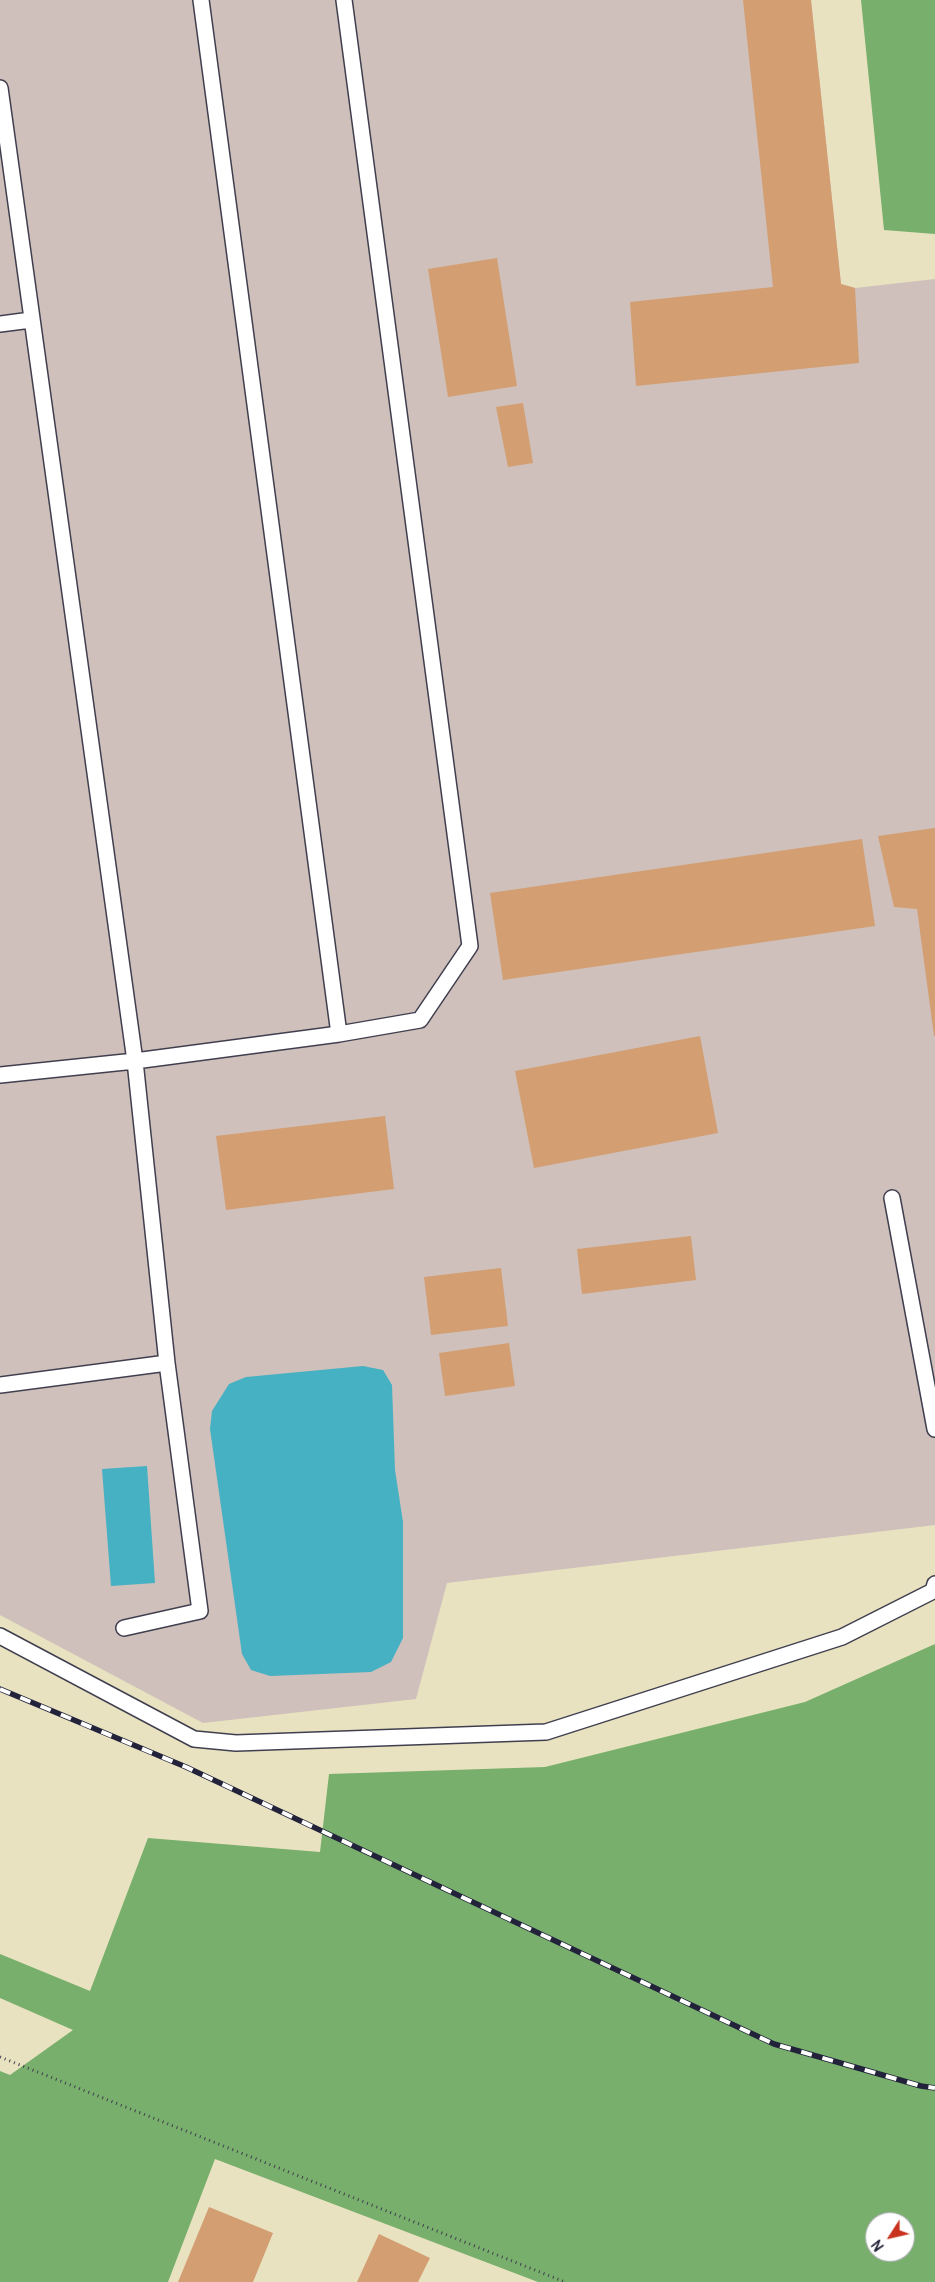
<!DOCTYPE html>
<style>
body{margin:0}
#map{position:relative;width:935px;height:2282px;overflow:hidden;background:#e8e2c0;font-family:Pangolin,sans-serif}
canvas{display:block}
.north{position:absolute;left:865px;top:2212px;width:50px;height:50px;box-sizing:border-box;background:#fff;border:1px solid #a7a7b1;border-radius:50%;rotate:235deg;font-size:14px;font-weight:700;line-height:20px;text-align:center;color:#22223b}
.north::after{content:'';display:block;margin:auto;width:18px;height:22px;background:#c8321e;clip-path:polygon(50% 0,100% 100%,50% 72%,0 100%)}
</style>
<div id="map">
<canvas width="935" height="2282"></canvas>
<div class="north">N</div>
</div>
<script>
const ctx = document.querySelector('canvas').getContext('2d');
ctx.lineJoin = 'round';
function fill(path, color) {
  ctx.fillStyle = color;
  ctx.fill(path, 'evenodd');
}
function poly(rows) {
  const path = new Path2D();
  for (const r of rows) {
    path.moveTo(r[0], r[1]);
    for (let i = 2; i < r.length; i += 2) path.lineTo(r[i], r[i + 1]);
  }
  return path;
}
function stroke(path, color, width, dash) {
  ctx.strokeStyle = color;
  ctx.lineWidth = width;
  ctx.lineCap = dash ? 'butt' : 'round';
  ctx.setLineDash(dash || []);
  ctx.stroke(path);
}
fill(poly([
 [0,0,811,0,841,284,855,288,935,279,935,1525,447,1583,416,1699,203,1723,0,1615]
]), '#cfc0bb');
fill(poly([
 [861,0,935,0,935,234,884,230],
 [935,1644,935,2282,538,2282,215,2159,168,2282,0,2282,0,2071,10,2075,73,2030,0,1998,0,1954,90,1991,148,1838,320,1852,329,1774,545,1767,805,1702],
 [875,2222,905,2222,905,2252,875,2252]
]), '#78af6c');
fill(poly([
 [363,1366,383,1370,392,1385,395,1470,403,1522,403,1638,391,1662,371,1672,270,1676,251,1670,242,1654,210,1429,212,1411,229,1384,246,1377],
 [147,1466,155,1583,111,1586,102,1469]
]), '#45b1c2');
fill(poly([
 [743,0,811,0,841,284,855,288,859,363,636,386,630,302,773,287],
 [497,258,517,386,448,397,428,269],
 [523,403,533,463,508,467,496,407],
 [935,828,935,1036,934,1036,917,909,894,907,878,836],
 [862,839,875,926,503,980,490,893],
 [700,1036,718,1133,534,1168,515,1071],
 [385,1116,394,1189,226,1210,216,1136],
 [691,1236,696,1280,582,1294,577,1249],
 [501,1268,508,1326,431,1335,424,1277],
 [509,1343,515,1386,445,1396,439,1353],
 [209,2207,273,2233,253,2282,178,2282],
 [379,2234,430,2258,418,2282,357,2282]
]), '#d39e71');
const lane = poly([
 [0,88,135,1061,167,1363,200,1611,124,1628],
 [0,324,31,320],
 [339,1034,420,1020,470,946,344,0],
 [0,1075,135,1061,339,1034,201,0],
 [892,1198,935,1429],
 [0,1385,167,1363],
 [0,1636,194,1739,236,1743,546,1732,842,1637,933,1591,935,1584]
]);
stroke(lane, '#403f4f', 18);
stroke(poly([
 [0,2057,565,2282]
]), '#403f4f', 3, [1, 4]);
stroke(lane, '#fff', 15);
const rail = poly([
 [0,1689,186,1767,774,2044,921,2086,935,2088]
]);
stroke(rail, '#22223b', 5.5);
stroke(rail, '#fff', 4, [11]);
</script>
